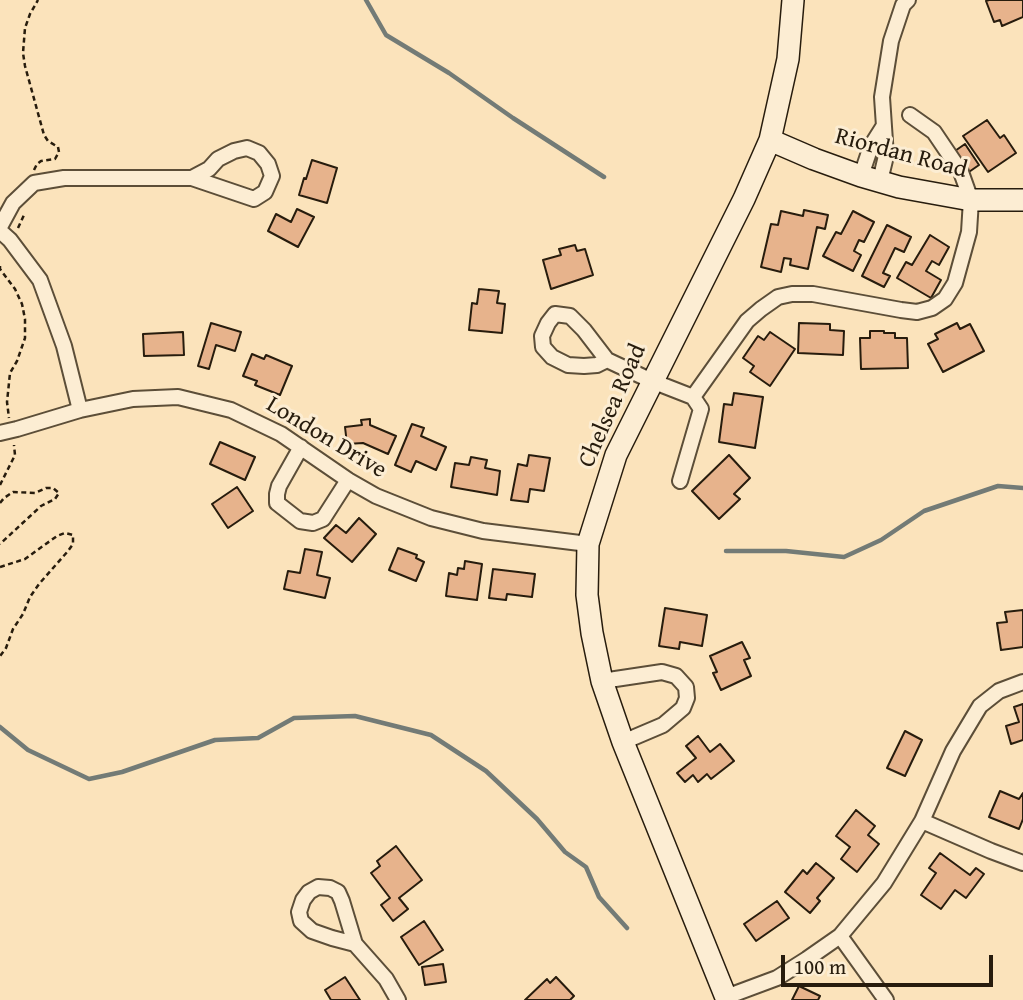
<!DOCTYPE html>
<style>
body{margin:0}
#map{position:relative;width:1023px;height:1000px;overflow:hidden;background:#fbe3bb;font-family:"Gentium Book Plus",serif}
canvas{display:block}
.scale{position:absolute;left:781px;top:955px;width:212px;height:32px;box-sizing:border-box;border:4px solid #271c0d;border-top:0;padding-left:9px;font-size:21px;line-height:24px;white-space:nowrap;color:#271c0d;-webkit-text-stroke:5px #fcedd3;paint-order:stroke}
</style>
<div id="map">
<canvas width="1023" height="1000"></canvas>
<div class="scale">100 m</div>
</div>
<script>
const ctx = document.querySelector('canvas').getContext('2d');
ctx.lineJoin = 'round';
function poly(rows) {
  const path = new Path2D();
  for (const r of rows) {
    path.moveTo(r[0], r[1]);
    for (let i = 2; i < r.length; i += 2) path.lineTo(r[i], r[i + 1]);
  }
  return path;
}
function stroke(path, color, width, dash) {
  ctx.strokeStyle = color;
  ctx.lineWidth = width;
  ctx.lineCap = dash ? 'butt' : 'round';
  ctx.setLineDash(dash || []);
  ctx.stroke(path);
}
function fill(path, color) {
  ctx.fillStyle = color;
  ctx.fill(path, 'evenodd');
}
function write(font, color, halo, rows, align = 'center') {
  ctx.font = font + ' "Gentium Book Plus",serif';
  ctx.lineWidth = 6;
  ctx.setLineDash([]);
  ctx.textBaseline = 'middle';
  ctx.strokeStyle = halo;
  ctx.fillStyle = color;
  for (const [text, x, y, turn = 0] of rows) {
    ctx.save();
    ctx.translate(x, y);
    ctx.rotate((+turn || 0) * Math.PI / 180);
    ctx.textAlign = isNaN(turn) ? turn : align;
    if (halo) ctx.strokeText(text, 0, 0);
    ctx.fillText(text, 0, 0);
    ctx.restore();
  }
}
stroke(poly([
 [366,0,386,35,449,73,513,118,604,177],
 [726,551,786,551,844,557,881,540,924,511,998,486,1023,488],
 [0,727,28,750,89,779,122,772,215,740,258,738,294,718,355,716,431,735,486,771,537,819,565,852,586,867,599,897,627,928]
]), '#737b76', 4.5);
const building = poly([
 [989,0,1023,0,1023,17,1002,26,1000,20,994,22,986,1,989,0],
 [987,120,1000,138,1004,135,1016,153,988,172,963,136,987,120],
 [965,144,979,165,966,174,952,153,965,144],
 [312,160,337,168,327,203,299,195,304,178,306,179,312,160],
 [297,209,314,217,298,247,268,231,276,214,291,222,297,209],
 [804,210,828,215,825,229,817,227,808,269,790,265,791,259,784,258,781,272,761,267,771,224,778,225,781,211,803,216,804,210],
 [853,211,874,222,864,242,859,240,854,251,861,255,853,271,823,256,836,232,841,234,853,211],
 [887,225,911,237,904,252,895,248,883,273,890,276,884,287,862,276,887,225],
 [930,235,949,247,939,265,932,261,926,271,941,280,931,298,897,278,906,262,912,265,930,235],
 [575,245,577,251,585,249,593,275,551,289,543,260,561,255,559,249,575,245],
 [479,289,499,291,497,303,505,304,502,333,469,330,472,303,477,304,479,289],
 [211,323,241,332,235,351,216,345,209,369,198,366,211,323],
 [799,323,830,324,830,330,844,331,843,355,798,353,799,323],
 [957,323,960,329,970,324,984,351,943,372,928,344,938,339,935,334,957,323],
 [870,331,884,331,884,333,895,333,895,338,907,338,908,368,861,369,860,338,870,338,870,331],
 [183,332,184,355,144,356,143,334,183,332],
 [770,332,795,349,770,386,750,372,754,366,743,358,758,336,764,340,770,332],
 [252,354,264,359,266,355,292,366,280,395,255,385,257,381,243,376,252,354],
 [734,393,763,397,755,448,719,442,724,404,732,405,734,393],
 [370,419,370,425,396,436,388,454,363,443,347,444,345,427,362,425,361,420,370,419],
 [412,424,424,428,421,436,446,447,436,470,416,461,411,472,395,465,412,424],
 [220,442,255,457,245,480,210,464,220,442],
 [529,455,550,458,544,491,530,489,528,502,511,500,518,464,527,466,529,455],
 [729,455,750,478,734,494,740,499,719,519,692,491,729,455],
 [471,457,487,460,485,468,500,471,497,495,451,487,455,463,469,465,471,457],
 [237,487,253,511,228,528,212,504,237,487],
 [359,518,376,534,352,562,324,538,336,525,346,533,359,518],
 [398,548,417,555,416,558,424,562,416,581,389,570,398,548],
 [305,549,322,552,317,575,330,578,325,598,284,589,288,571,300,573,305,549],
 [465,561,482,564,477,600,446,596,449,573,457,575,458,568,464,569,465,561],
 [493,569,535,574,532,597,507,594,506,600,489,598,493,569],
 [665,608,707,615,702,646,680,642,679,649,659,646,665,608],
 [1023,610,1023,647,1001,650,997,623,1007,622,1005,612,1023,610],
 [742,642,750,658,744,660,751,676,721,690,713,673,717,672,710,656,742,642],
 [1023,704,1023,740,1011,744,1006,726,1019,722,1014,707,1023,704],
 [905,731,922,740,905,776,887,768,905,731],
 [698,736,710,752,720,744,734,761,711,779,707,774,698,782,693,775,685,782,677,773,696,758,686,746,698,736],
 [1000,791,1019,799,1023,793,1023,819,1019,829,989,817,1000,791],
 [856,810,875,826,868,835,879,844,857,872,841,859,850,847,836,836,856,810],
 [396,846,422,880,399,898,408,909,393,921,381,905,390,898,371,873,380,866,377,861,396,846],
 [940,853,970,875,976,868,984,874,966,898,955,890,941,909,921,895,936,873,929,868,940,853],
 [816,863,834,878,817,898,820,901,810,913,785,892,803,870,807,874,816,863],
 [777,901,789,918,756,941,744,924,777,901],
 [424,921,443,950,419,965,401,937,424,921],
 [443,964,446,982,425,985,422,967,443,964],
 [345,977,360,1000,331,1000,325,990,345,977],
 [556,977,574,996,570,1000,525,1000,547,979,550,983,556,977],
 [799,986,820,996,818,1000,792,1000,799,986]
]);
fill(building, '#e7b38c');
stroke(building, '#271c0d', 2);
const street = poly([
 [861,176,871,146,883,127],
 [880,181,886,156,882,97,891,41,903,5,908,0],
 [0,227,13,203,34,183,64,178,192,178,254,199,265,192,272,176,268,164,259,153,247,148,234,151,218,159,209,169,192,178],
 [0,231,10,240,40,280,64,346,80,410],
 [607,360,597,365,584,366,568,365,552,357,543,347,542,336,548,323,555,314,570,316,584,330,607,360,652,381,693,397],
 [693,397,747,321,761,309,778,297,792,294,813,294,901,310,917,312,932,308,945,299,955,283,969,232,971,200,961,172,934,132,910,115],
 [0,433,17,429,80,410,133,399,178,397,231,410,281,434,348,480,376,496,431,518,483,531,588,544],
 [301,447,279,486,277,494,277,503,300,521,313,523,323,519,348,480],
 [680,481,701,409,693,397],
 [602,681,662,672,676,676,686,687,687,698,683,708,663,725,623,742],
 [922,821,991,851,1023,863],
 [840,936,886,1000],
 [355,944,332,938,312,931,301,921,299,912,303,900,309,892,318,887,330,888,338,892,342,901,355,944,386,979,398,1000],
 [726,997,777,978,807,959,840,936,884,883,922,821,953,751,980,706,999,691,1023,682]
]);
const secondary = poly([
 [770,140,814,159,861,176,899,187,971,200,1023,200],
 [727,1000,623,742,602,681,592,633,587,595,588,544,616,455,744,199,770,140,788,59,793,0]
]);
stroke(street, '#5c4e38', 18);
stroke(secondary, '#271c0d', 24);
stroke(poly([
 [34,170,37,164,41,161,55,159,59,152,58,147,48,141,44,135,25,66,23,53,25,28,30,14,38,0],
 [18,228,24,215],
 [0,266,0,269,15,289,22,304,25,319,25,338,17,361,10,373,7,402,9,418],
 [0,485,15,455,14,445],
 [0,503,4,498,13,492,35,493,46,488,53,488,59,493,55,499,41,506,0,544],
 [0,567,25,559,57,536,65,533,73,535,73,544,68,551,39,584,30,597,23,614,13,629,6,648,0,656]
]), '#271c0d', 2.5, [5, 3.5]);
stroke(street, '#fcedd3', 14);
stroke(secondary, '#fcedd3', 21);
write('24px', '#271c0d', '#fcedd3', [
 ["Riordan Road",901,154,15],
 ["Chelsea Road",613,406,-66],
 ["London Drive",326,438,31]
]);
</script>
